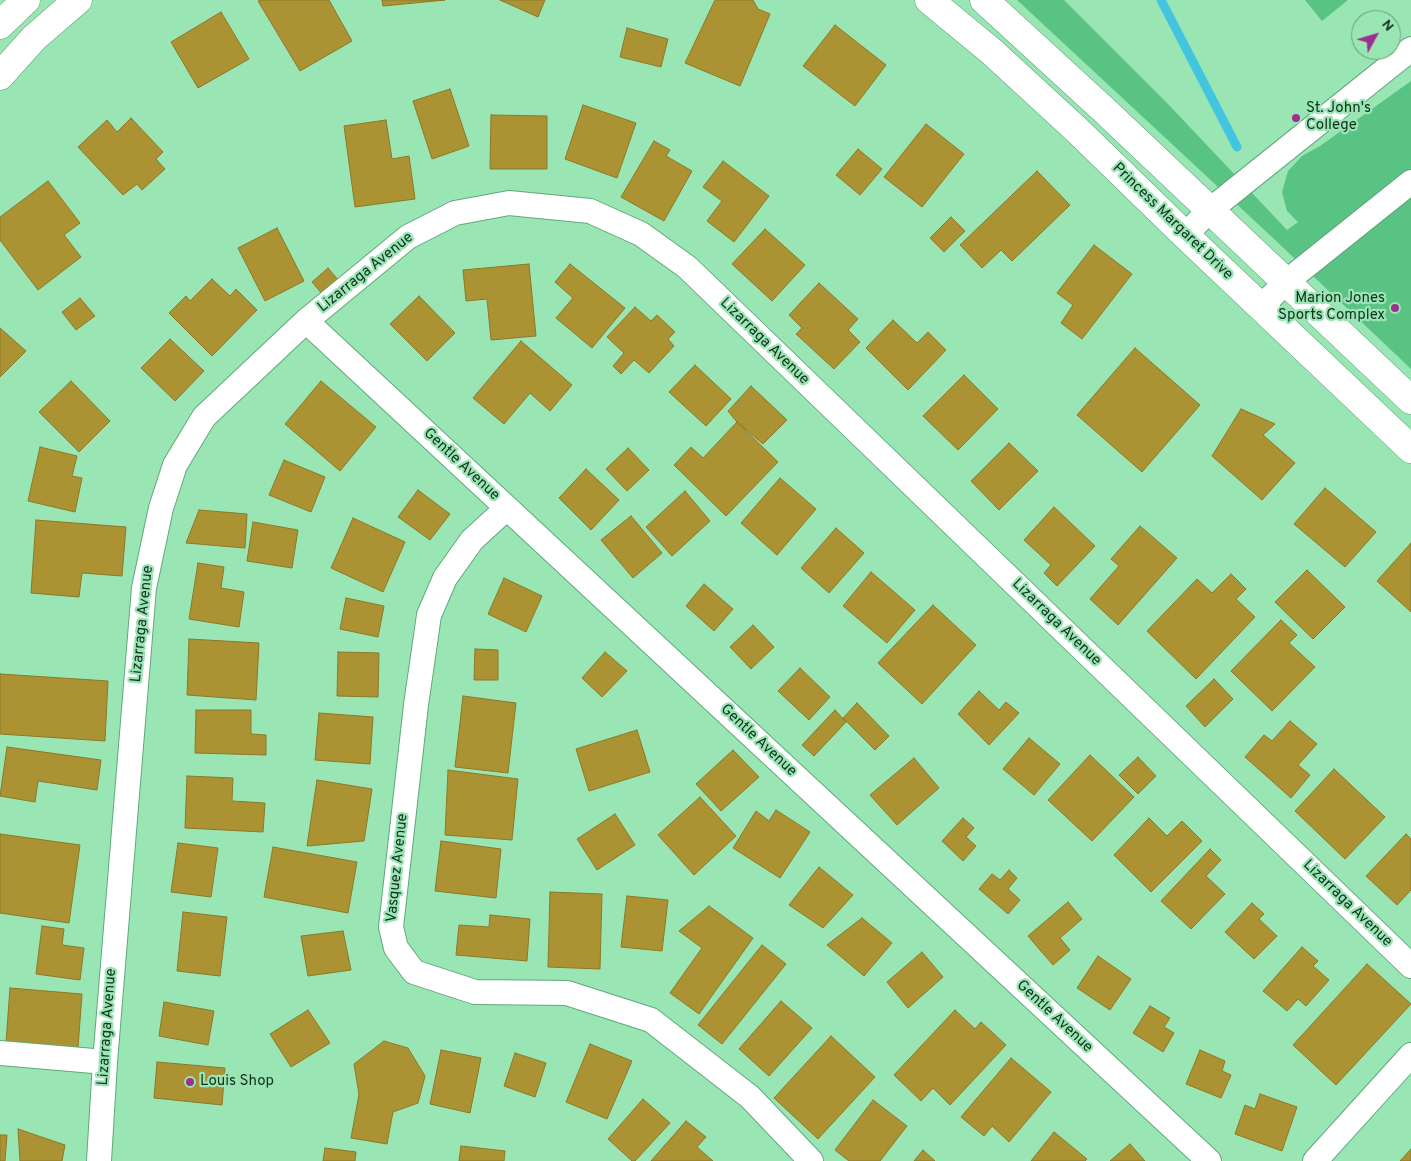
<!DOCTYPE html>
<style>
body{margin:0}
#map{position:relative;width:1411px;height:1161px;overflow:hidden;background:#9ae5b4;font-family:Overpass,sans-serif}
canvas{display:block}
.north{position:absolute;left:1351px;top:10px;width:50px;height:50px;box-sizing:border-box;background:#9ae5b4;border:1px solid #649d78;border-radius:50%;rotate:51deg;font-size:14px;font-weight:700;line-height:20px;text-align:center;color:#12311f}
.north::after{content:'';display:block;margin:auto;width:18px;height:22px;background:#9f2f8d;clip-path:polygon(50% 0,100% 100%,50% 72%,0 100%)}
</style>
<div id="map">
<canvas width="1411" height="1161"></canvas>
<div class="north">N</div>
</div>
<script>
const ctx = document.querySelector('canvas').getContext('2d');
ctx.lineJoin = 'round';
function fill(path, color) {
  ctx.fillStyle = color;
  ctx.fill(path, 'evenodd');
}
function poly(rows) {
  const path = new Path2D();
  for (const r of rows) {
    path.moveTo(r[0], r[1]);
    for (let i = 2; i < r.length; i += 2) path.lineTo(r[i], r[i + 1]);
  }
  return path;
}
function stroke(path, color, width, dash) {
  ctx.strokeStyle = color;
  ctx.lineWidth = width;
  ctx.lineCap = dash ? 'butt' : 'round';
  ctx.setLineDash(dash || []);
  ctx.stroke(path);
}
function write(font, color, halo, rows, align = 'center') {
  ctx.font = font + ' Overpass,sans-serif';
  ctx.lineWidth = 4.5;
  ctx.setLineDash([]);
  ctx.textBaseline = 'middle';
  ctx.strokeStyle = halo;
  ctx.fillStyle = color;
  for (const [text, x, y, turn = 0] of rows) {
    ctx.save();
    ctx.translate(x, y);
    ctx.rotate((+turn || 0) * Math.PI / 180);
    ctx.textAlign = isNaN(turn) ? turn : align;
    if (halo) ctx.strokeText(text, 0, 0);
    ctx.fillText(text, 0, 0);
    ctx.restore();
  }
}
fill(poly([
 [1017,0,1064,0,1169,105,1287,230,1298,222,1287,211,1282,192,1288,171,1302,156,1320,146,1411,81,1411,369,1273,238],
 [1305,0,1348,0,1322,21]
]), '#59c384');
stroke(poly([
 [1161,0,1237,147]
]), '#43c4df', 9);
const building = poly([
 [261,0,329,0,352,41,300,71,258,1,261,0],
 [382,0,445,0,383,6,382,0],
 [500,0,545,0,538,17,500,0],
 [715,0,753,0,758,9,770,14,740,86,685,63,715,0],
 [221,12,249,59,198,88,171,42,221,12],
 [835,25,886,65,855,106,803,66,835,25],
 [627,28,668,39,661,67,620,57,627,28],
 [450,89,469,146,432,159,413,101,450,89],
 [583,105,636,123,617,178,565,159,583,105],
 [491,115,547,116,547,169,490,169,491,115],
 [131,118,163,152,156,159,165,169,142,190,137,184,123,195,78,147,107,120,117,132,131,118],
 [386,120,392,159,409,156,415,199,355,207,344,126,386,120],
 [926,124,964,154,922,207,884,177,926,124],
 [654,141,670,150,666,156,692,171,664,221,621,197,654,141],
 [858,149,882,169,860,195,836,175,858,149],
 [723,161,769,196,734,242,707,221,722,201,703,187,723,161],
 [1037,171,1070,205,1012,261,1001,250,982,268,960,245,1037,171],
 [48,181,80,223,64,235,81,257,38,290,0,240,0,217,48,181],
 [951,217,965,231,944,252,930,238,951,217],
 [277,228,304,281,265,301,238,248,277,228],
 [765,229,805,265,772,301,732,264,765,229],
 [1094,245,1132,274,1082,339,1061,323,1073,305,1057,293,1094,245],
 [529,264,536,336,491,340,487,299,466,301,463,270,529,264],
 [570,264,625,308,592,348,556,318,573,298,555,282,570,264],
 [328,268,339,281,323,295,312,282,328,268],
 [212,279,230,296,236,289,257,310,212,356,169,313,186,296,190,301,212,279],
 [819,283,858,319,848,330,860,342,834,369,796,334,802,328,789,315,819,283],
 [419,296,455,333,427,361,390,324,419,296],
 [80,298,95,316,76,330,62,312,80,298],
 [635,307,651,321,657,315,675,332,668,339,674,346,649,373,634,360,621,374,613,366,624,353,607,337,635,307],
 [893,320,917,343,928,332,946,350,908,390,866,348,893,320],
 [0,328,26,351,0,377,0,328],
 [170,339,204,371,175,401,141,368,170,339],
 [521,341,572,385,550,411,530,393,504,424,473,398,521,341],
 [1135,348,1200,405,1142,472,1077,415,1135,348],
 [695,365,731,399,706,426,669,392,695,365],
 [964,375,998,409,958,450,923,416,964,375],
 [71,381,110,421,79,452,39,412,71,381],
 [321,381,376,427,340,471,285,424,321,381],
 [751,386,787,420,763,444,737,422,728,411,751,386],
 [1241,409,1275,424,1263,435,1295,463,1262,500,1212,456,1241,409],
 [737,422,778,462,726,516,674,465,691,447,703,458,737,422],
 [1009,443,1038,471,999,510,971,481,1009,443],
 [40,447,77,456,72,476,82,478,75,512,28,501,40,447],
 [628,448,649,470,627,491,606,469,628,448],
 [284,460,325,477,311,512,269,495,284,460],
 [586,469,619,500,591,530,559,498,586,469],
 [780,478,816,509,777,555,741,523,780,478],
 [1325,488,1376,532,1345,567,1294,524,1325,488],
 [418,490,450,514,430,540,398,517,418,490],
 [685,491,710,521,672,556,646,527,685,491],
 [1054,507,1095,546,1057,586,1044,573,1051,565,1024,540,1054,507],
 [199,510,247,514,245,548,186,543,199,510],
 [631,516,662,553,633,578,601,540,631,516],
 [353,518,405,542,383,592,331,568,353,518],
 [36,520,126,527,122,576,82,573,79,597,31,593,36,520],
 [253,522,298,530,292,568,247,561,253,522],
 [1140,526,1177,558,1118,625,1090,599,1119,566,1111,559,1140,526],
 [836,528,864,553,829,593,801,568,836,528],
 [1411,543,1411,612,1377,581,1411,543],
 [198,563,224,567,221,588,244,592,239,627,189,619,198,563],
 [1307,570,1345,607,1313,639,1275,602,1307,570],
 [871,572,915,610,887,643,843,606,871,572],
 [1231,574,1246,589,1236,599,1255,617,1196,679,1147,631,1197,579,1212,593,1231,574],
 [504,578,542,596,526,632,488,614,504,578],
 [704,584,733,609,714,631,686,606,704,584],
 [346,598,384,606,378,637,340,629,346,598],
 [933,605,976,645,922,704,878,663,933,605],
 [1281,620,1297,635,1289,643,1315,667,1272,711,1231,671,1281,620],
 [753,625,774,647,751,669,730,647,753,625],
 [189,639,259,643,256,700,187,695,189,639],
 [475,649,498,650,498,680,474,680,475,649],
 [338,652,379,653,378,697,337,696,338,652],
 [605,652,627,671,602,697,582,678,605,652],
 [800,668,830,697,809,720,778,691,800,668],
 [0,674,108,681,105,741,0,734,0,674],
 [1214,679,1233,699,1205,727,1186,706,1214,679],
 [979,691,999,710,1006,702,1019,713,989,745,958,714,979,691],
 [463,696,516,703,508,773,455,767,463,696],
 [857,703,889,736,875,750,843,718,857,703],
 [196,710,251,710,251,734,266,735,266,755,195,753,196,710],
 [835,710,846,722,814,756,802,745,835,710],
 [319,713,373,717,370,764,315,760,319,713],
 [1290,721,1317,744,1298,765,1310,775,1291,798,1245,757,1264,735,1272,741,1290,721],
 [637,730,650,772,589,791,576,749,637,730],
 [1029,738,1060,764,1034,795,1003,769,1029,738],
 [7,747,101,760,97,790,38,781,35,802,0,796,7,747],
 [733,750,759,777,721,811,696,784,733,750],
 [1090,755,1134,797,1092,841,1048,800,1090,755],
 [1138,757,1156,776,1138,794,1119,775,1138,757],
 [914,758,939,788,897,825,870,795,914,758],
 [1334,769,1385,817,1345,859,1295,811,1334,769],
 [448,770,518,779,512,840,445,835,448,770],
 [187,776,233,778,232,801,265,803,263,832,185,828,187,776],
 [317,780,372,789,364,841,307,846,317,780],
 [700,797,736,836,694,875,658,835,700,797],
 [776,810,810,832,780,878,733,848,756,811,769,821,776,810],
 [615,814,635,845,597,870,577,839,615,814],
 [963,818,974,828,966,837,976,846,963,861,942,841,963,818],
 [1149,818,1167,836,1182,821,1202,841,1151,892,1114,855,1149,818],
 [0,834,80,845,69,923,0,913,0,834],
 [1406,834,1411,839,1411,890,1397,905,1366,876,1406,834],
 [441,841,501,849,496,898,435,891,441,841],
 [178,843,218,848,211,897,171,892,178,843],
 [273,847,357,862,348,913,264,897,273,847],
 [1210,849,1221,860,1206,876,1225,894,1191,929,1161,901,1210,849],
 [819,867,853,895,823,928,789,905,819,867],
 [1009,870,1017,878,1008,889,1020,900,1008,914,979,889,992,874,1000,880,1009,870],
 [550,892,602,894,600,969,548,967,550,892],
 [627,896,668,900,662,951,621,947,627,896],
 [1068,902,1082,919,1060,938,1070,950,1053,965,1028,936,1068,902],
 [1252,903,1264,914,1259,919,1277,936,1254,959,1225,932,1252,903],
 [709,906,753,938,699,1014,670,993,702,948,679,931,709,906],
 [183,912,227,917,220,976,177,971,183,912],
 [490,915,530,919,527,961,456,955,459,925,489,927,490,915],
 [862,918,892,943,864,976,827,945,862,918],
 [42,926,64,929,62,945,84,948,80,980,36,974,42,926],
 [343,931,351,970,308,976,301,936,343,931],
 [762,945,786,964,722,1044,698,1025,762,945],
 [1302,947,1318,961,1313,966,1329,980,1306,1006,1298,999,1287,1011,1263,991,1302,947],
 [922,952,943,977,908,1008,887,982,922,952],
 [1098,956,1131,979,1110,1010,1077,988,1098,956],
 [1367,964,1411,1004,1336,1085,1293,1045,1367,964],
 [10,988,82,994,77,1061,5,1056,10,988],
 [781,1001,812,1028,769,1076,739,1049,781,1001],
 [164,1002,214,1011,208,1045,159,1036,164,1002],
 [1150,1006,1170,1018,1164,1027,1174,1033,1163,1052,1133,1033,1150,1006],
 [308,1010,330,1043,291,1067,270,1034,308,1010],
 [955,1010,975,1029,981,1022,1006,1045,950,1105,933,1088,921,1101,894,1075,955,1010],
 [831,1036,875,1077,818,1139,774,1098,831,1036],
 [384,1041,408,1048,425,1076,418,1103,393,1112,387,1144,351,1138,359,1094,354,1064,384,1041],
 [590,1044,632,1061,607,1119,566,1102,590,1044],
 [441,1050,481,1058,470,1113,430,1104,441,1050],
 [1200,1050,1225,1061,1222,1071,1231,1075,1221,1098,1186,1084,1200,1050],
 [515,1053,546,1063,535,1097,504,1086,515,1053],
 [1011,1058,1051,1092,1009,1142,992,1126,984,1136,961,1117,1011,1058],
 [157,1062,225,1068,222,1105,154,1098,157,1062],
 [1260,1094,1297,1107,1282,1151,1235,1134,1245,1105,1255,1109,1260,1094],
 [643,1099,670,1123,635,1161,632,1161,608,1139,643,1099],
 [873,1100,907,1126,880,1161,849,1161,835,1150,873,1100],
 [686,1121,706,1137,697,1147,713,1161,651,1161,686,1121],
 [18,1129,65,1145,62,1161,20,1161,18,1129],
 [1054,1132,1087,1159,1085,1161,1031,1161,1054,1132],
 [0,1135,7,1135,5,1161,0,1161,0,1135],
 [1130,1144,1145,1161,1110,1161,1130,1144],
 [461,1146,505,1151,504,1161,459,1161,461,1146],
 [325,1148,356,1152,355,1161,323,1161,325,1148],
 [1411,1149,1411,1161,1400,1161,1411,1149],
 [923,1150,935,1161,914,1161,923,1150]
]);
fill(building, '#ab9334');
stroke(building, '#8c7826', 1);
const street = poly([
 [1185,235,1210,210,1411,49],
 [1261,307,1286,282,1411,182],
 [306,321,1209,1161],
 [507,508,472,540,445,578,429,615,416,705,391,927,396,948,414,972,475,992,567,993,651,1020,750,1097,811,1161],
 [0,1053,105,1062],
 [99,1161,105,1062,144,588,161,508,175,465,204,417,306,321,408,237,455,213,509,203,590,211,641,234,687,267,1411,966],
 [1315,1161,1411,1055]
]);
const secondary = poly([
 [929,0,991,51,1078,131,1185,235,1411,449],
 [984,0,1103,109,1411,400],
 [0,25,26,0],
 [0,76,34,38,78,0]
]);
stroke(street, '#5fa97b', 26);
stroke(secondary, '#5fa97b', 29);
stroke(street, '#fff', 24);
stroke(secondary, '#fff', 28);
for (const [x, y, r, color] of [
 [1296,118,5,"#9f2f8d"],
 [1395,308,5,"#9f2f8d"],
 [190,1082,5,"#9f2f8d"]
]) {
  const dot = new Path2D();
  dot.arc(x, y, r, 0, 2 * Math.PI);
  ctx.fillStyle = color;
  ctx.fill(dot);
  stroke(dot, '#9ae5b4', 2);
}
write('15px', '#12311f', '#9ae5b4', [
 ["St. John's",1306,109],
 ["College",1306,126],
 ["Marion Jones",1385,299,"right"],
 ["Sports Complex",1385,316,"right"],
 ["Louis Shop",200,1082]
], 'left');
write('15px', '#12311f', '#9ae5b4', [
 ["Princess Margaret Drive",1172,222,44],
 ["Lizarraga Avenue",366,273,-39],
 ["Lizarraga Avenue",764,342,44],
 ["Gentle Avenue",461,465,43],
 ["Lizarraga Avenue",1056,623,44],
 ["Lizarraga Avenue",143,624,-84],
 ["Gentle Avenue",758,741,43],
 ["Vasquez Avenue",398,868,-84],
 ["Lizarraga Avenue",1347,904,44],
 ["Gentle Avenue",1054,1017,43],
 ["Lizarraga Avenue",108,1027,-86]
]);
</script>
